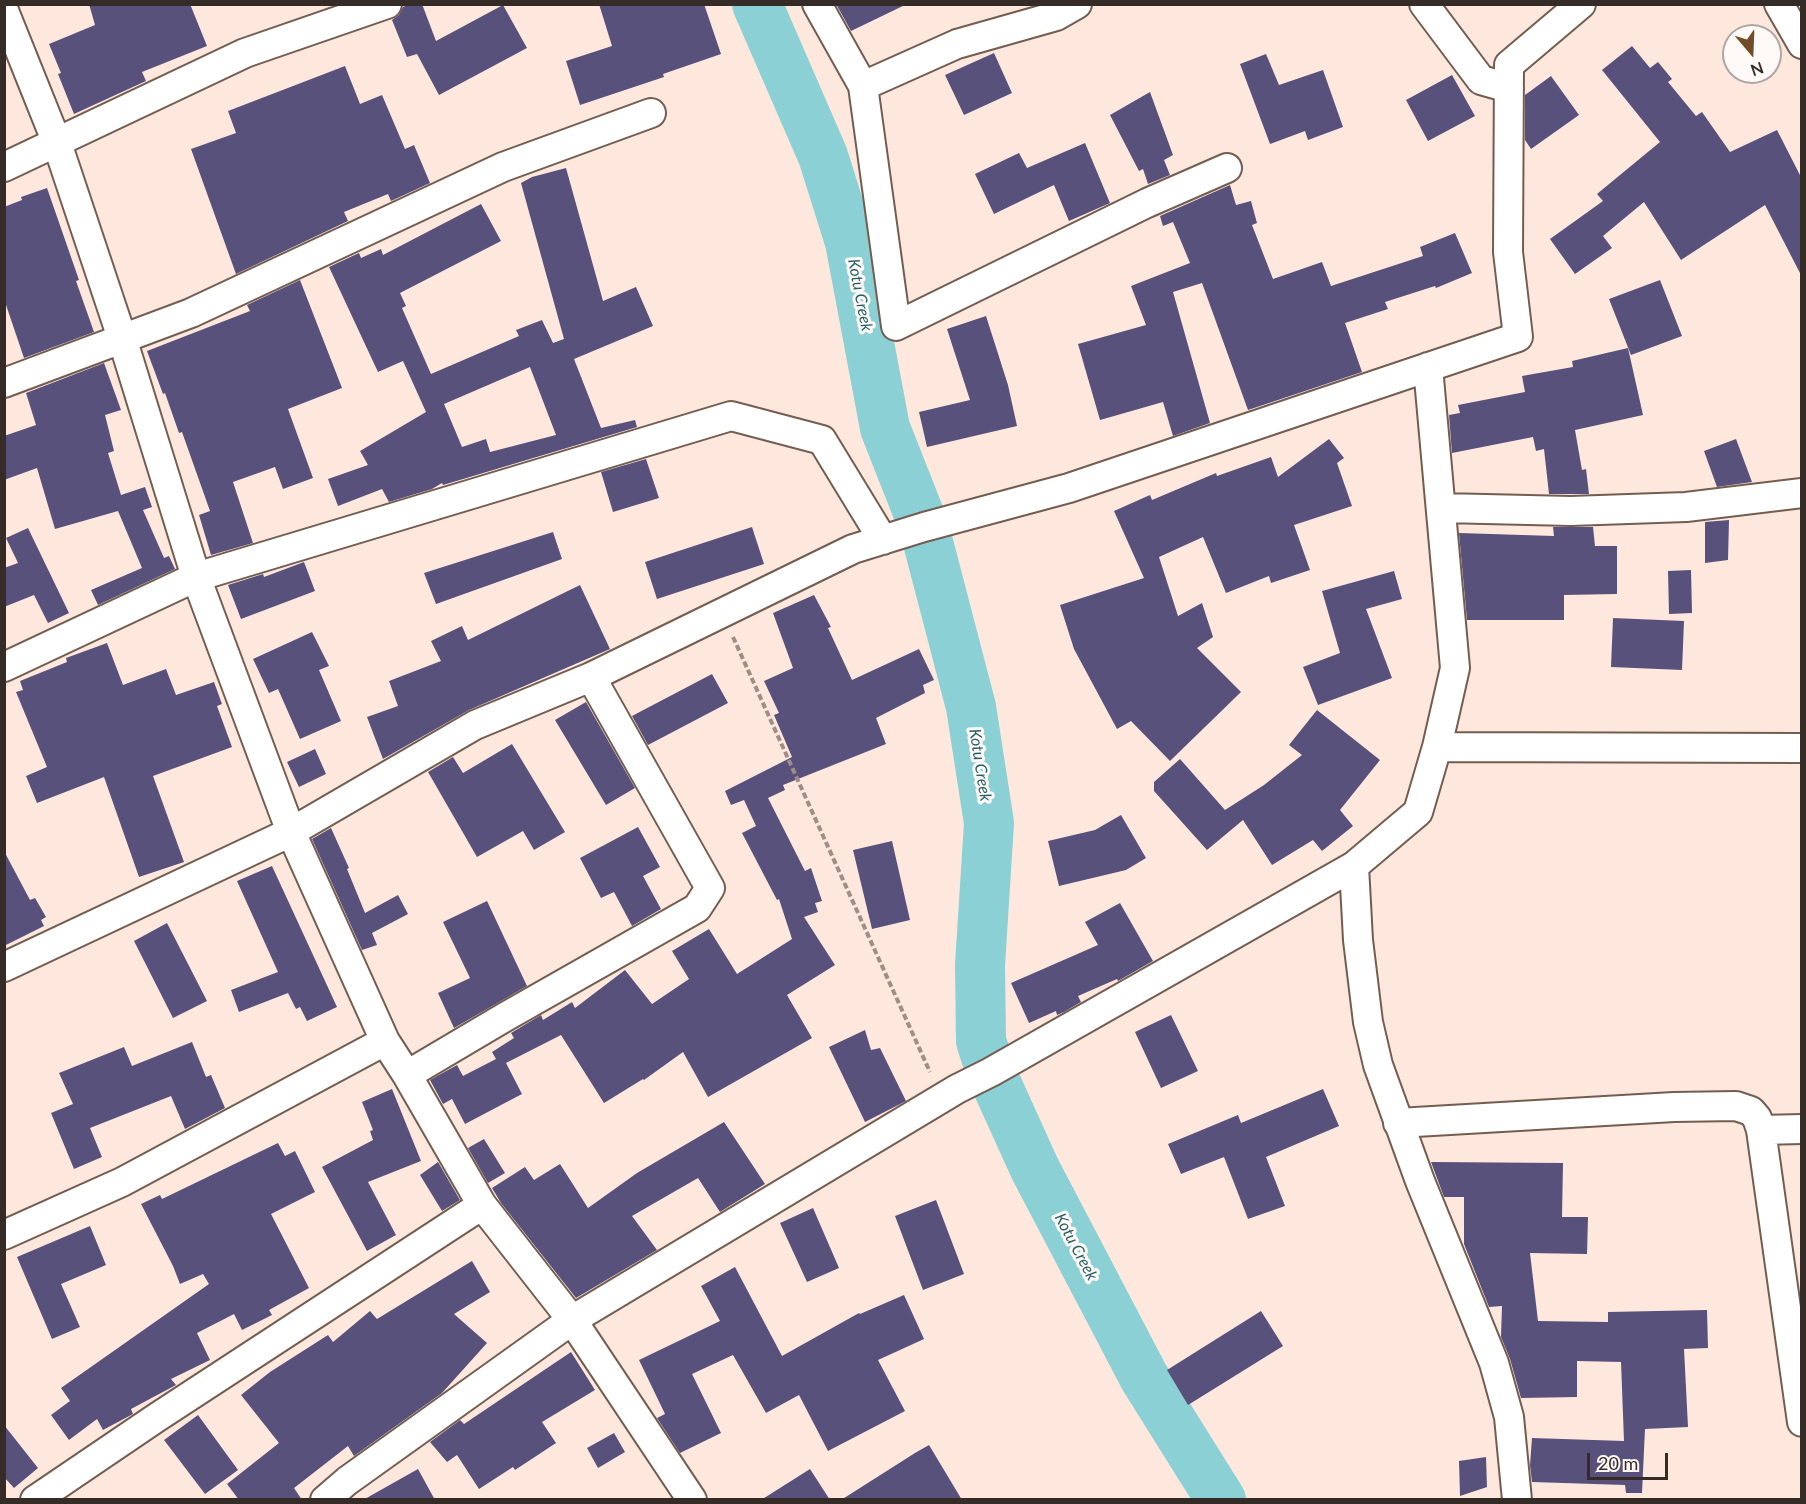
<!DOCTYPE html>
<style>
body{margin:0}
#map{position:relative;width:1806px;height:1504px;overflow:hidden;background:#fee8dd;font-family:Lato,sans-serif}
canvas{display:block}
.frame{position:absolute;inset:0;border:6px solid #362c27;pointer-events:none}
.north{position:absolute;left:1722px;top:24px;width:60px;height:60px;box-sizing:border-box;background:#fef9f6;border:2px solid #aea7a3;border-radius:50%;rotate:161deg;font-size:16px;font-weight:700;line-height:24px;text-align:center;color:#362c27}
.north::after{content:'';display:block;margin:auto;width:21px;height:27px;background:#714d27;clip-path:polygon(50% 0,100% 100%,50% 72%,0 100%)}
.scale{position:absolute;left:1587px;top:1453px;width:81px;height:27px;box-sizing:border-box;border:3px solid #362c27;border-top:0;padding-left:8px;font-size:18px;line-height:21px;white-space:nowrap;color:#362c27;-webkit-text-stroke:4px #fef9f6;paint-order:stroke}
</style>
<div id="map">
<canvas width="1806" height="1504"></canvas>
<div class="frame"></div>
<div class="north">N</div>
<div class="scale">20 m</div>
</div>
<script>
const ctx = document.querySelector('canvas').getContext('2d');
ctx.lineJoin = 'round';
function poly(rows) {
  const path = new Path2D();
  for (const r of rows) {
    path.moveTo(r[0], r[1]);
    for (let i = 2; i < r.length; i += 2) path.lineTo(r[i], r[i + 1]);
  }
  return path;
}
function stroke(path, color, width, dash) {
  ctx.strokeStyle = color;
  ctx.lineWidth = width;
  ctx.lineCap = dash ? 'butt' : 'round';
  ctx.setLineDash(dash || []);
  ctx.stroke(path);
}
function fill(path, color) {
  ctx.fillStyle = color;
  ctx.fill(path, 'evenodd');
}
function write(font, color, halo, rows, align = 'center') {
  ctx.font = font + ' Lato,sans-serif';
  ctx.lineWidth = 6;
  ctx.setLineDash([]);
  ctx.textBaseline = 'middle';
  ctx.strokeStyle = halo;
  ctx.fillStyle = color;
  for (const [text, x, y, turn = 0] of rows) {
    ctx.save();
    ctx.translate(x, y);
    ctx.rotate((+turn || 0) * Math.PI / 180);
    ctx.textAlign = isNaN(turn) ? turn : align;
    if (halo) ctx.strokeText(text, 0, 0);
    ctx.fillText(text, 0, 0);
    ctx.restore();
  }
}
stroke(poly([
 [757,4,823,156,850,242,885,428,924,527,971,707,989,823,980,965,981,1041,991,1072,1035,1169,1144,1377,1221,1500]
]), '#8ad0d5', 50);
fill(poly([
 [89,4,190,4,207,46,142,72,146,81,74,114,58,74,61,73,49,44,95,25],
 [409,4,422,4,436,41,503,5,527,48,439,95,417,54,407,57,392,20,399,15,403,7],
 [599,4,704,4,721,54,663,74,664,77,580,105,566,61,612,46],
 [836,4,907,4,851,31],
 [1632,46,1650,68,1658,62,1672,79,1668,82,1696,116,1702,112,1730,152,1777,130,1802,179,1802,277,1765,205,1681,260,1644,202,1603,236,1612,248,1575,274,1550,239,1603,201,1597,194,1660,142,1602,70],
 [994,53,1012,93,964,115,945,75],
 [1266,54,1279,85,1323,70,1343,127,1308,140,1305,131,1270,144,1240,64],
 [345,66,360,104,382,95,405,149,414,145,430,183,391,201,388,194,344,212,348,221,236,274,191,149,236,133,228,111],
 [1452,75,1475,116,1428,141,1406,100],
 [1551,76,1579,115,1531,149,1525,140,1525,95],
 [1150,92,1173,155,1164,160,1170,175,1148,184,1143,169,1139,171,1110,115],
 [1085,143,1110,203,1069,221,1054,185,994,214,975,174,1019,153,1027,168],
 [566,168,603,301,636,287,653,326,574,359,601,428,635,420,637,427,443,485,442,483,432,489,389,502,382,489,338,506,328,479,368,465,360,451,426,412,403,361,378,372,329,267,359,253,361,258,381,249,383,255,481,204,501,241,400,293,406,306,402,308,431,374,519,336,516,330,542,320,553,343,564,339,521,183,532,177],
 [530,367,556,435,490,452,486,439,462,447,444,404],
 [1230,185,1236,205,1251,201,1257,223,1252,225,1273,279,1322,262,1331,286,1423,256,1420,247,1455,233,1472,273,1436,288,1435,286,1385,302,1388,309,1345,323,1362,372,1248,410,1202,283,1173,292,1210,423,1173,436,1163,402,1100,420,1078,344,1146,325,1131,286,1190,263,1173,222,1163,226,1160,216],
 [47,188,79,280,76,281,94,332,24,358,4,299,4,207,22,200,21,197],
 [300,280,342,388,288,409,313,478,283,489,275,467,233,482,253,543,211,555,199,515,210,511,182,432,179,433,165,393,163,394,147,351,250,311,247,305],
 [1660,280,1682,336,1631,355,1609,299],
 [986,316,1008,385,1017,426,927,447,919,412,970,400,947,329],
 [1628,348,1643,415,1575,430,1582,470,1586,469,1589,494,1549,494,1544,449,1536,451,1533,437,1452,453,1449,415,1460,413,1458,405,1525,392,1522,376,1573,367,1572,361],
 [104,363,121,410,105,415,114,451,108,453,121,495,145,487,152,507,143,510,164,558,169,556,175,569,98,605,91,590,142,568,118,511,55,529,37,468,4,480,4,436,36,425,26,393],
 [1329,439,1344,458,1337,463,1352,506,1294,525,1310,570,1271,583,1269,576,1226,593,1203,537,1159,557,1178,616,1202,603,1213,637,1197,648,1241,692,1170,761,1131,721,1117,729,1074,649,1060,605,1144,578,1114,511,1150,495,1152,500,1216,473,1217,476,1271,457,1278,477],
 [1736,439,1752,482,1717,487,1704,451],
 [646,459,659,498,613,512,601,472],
 [1729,520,1728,560,1705,563,1705,522],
 [752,527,764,564,657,599,645,562],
 [1553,527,1593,527,1595,546,1617,546,1617,594,1564,595,1564,620,1467,620,1459,533,1554,536],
 [28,528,69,613,48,623,34,595,4,607,4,568,18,563,6,538],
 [553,532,562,559,436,604,424,573],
 [304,562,315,591,241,619,228,585,263,574,264,577],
 [1691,570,1692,613,1669,614,1668,571],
 [1394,571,1402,599,1366,609,1392,678,1318,705,1303,667,1340,653,1322,591],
 [580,585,610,649,469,710,383,759,367,717,398,706,389,681,441,661,431,641,462,626,468,640],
 [814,595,831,627,828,628,852,680,919,649,934,680,923,685,925,693,876,718,886,744,783,785,785,790,768,798,805,871,811,868,822,901,815,903,818,912,804,917,835,965,787,995,812,1038,708,1097,683,1052,644,1080,643,1079,604,1103,561,1035,506,1063,522,1094,465,1124,452,1099,443,1104,430,1080,457,1065,463,1076,496,1059,492,1052,514,1038,511,1033,541,1015,543,1020,572,1002,575,1008,625,970,652,1004,689,979,672,951,709,929,737,974,792,939,779,899,777,900,742,833,756,826,744,800,731,805,725,791,792,757,774,715,779,713,764,681,793,668,773,613],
 [1613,618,1684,621,1682,670,1611,667],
 [312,632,329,666,319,670,341,721,300,739,278,689,269,693,253,659],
 [107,643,123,685,166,669,176,695,214,682,222,704,217,706,232,747,153,776,184,862,139,877,104,777,37,803,26,776,47,767,16,692,23,690,20,681,67,662,66,658],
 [712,674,728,703,648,745,632,716],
 [586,702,635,788,606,805,555,720],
 [1317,710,1380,760,1340,810,1353,826,1322,851,1313,840,1272,865,1243,820,1207,850,1154,791,1154,782,1180,759,1225,810,1264,785,1302,755,1289,745],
 [512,744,565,832,534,850,523,831,477,857,428,772,453,757,463,773],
 [315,749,326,774,299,787,287,762],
 [1121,815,1146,858,1126,870,1059,886,1048,841,1095,830],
 [638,827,660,867,643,876,661,909,632,926,614,892,601,898,580,858],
 [331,828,349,868,347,869,365,913,398,895,408,914,372,933,377,945,362,950,312,839],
 [892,841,910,920,872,929,853,850],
 [4,851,30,900,35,898,46,917,41,920,44,926,4,946],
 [272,866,337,1007,307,1021,300,1007,296,1009,288,993,239,1012,231,990,278,972,237,881],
 [487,901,527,986,454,1028,438,993,470,978,443,922],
 [1120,903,1153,961,1118,981,1117,979,1078,996,1081,1002,1064,1012,1057,1015,1056,1011,1029,1023,1011,983,1098,945,1085,922],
 [167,923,207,1001,173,1018,134,941],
 [1171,1015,1198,1071,1161,1088,1135,1032],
 [865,1030,871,1050,880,1048,906,1101,865,1122,829,1047],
 [192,1042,206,1077,211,1075,225,1108,185,1129,171,1096,90,1128,102,1157,74,1169,51,1113,73,1104,59,1073,124,1047,132,1066],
 [392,1089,421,1161,368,1182,396,1235,367,1251,322,1167,373,1140,370,1131,373,1130,362,1102],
 [1323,1089,1339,1126,1266,1157,1285,1206,1248,1219,1224,1157,1181,1174,1168,1144,1238,1115,1241,1123],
 [724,1122,765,1184,720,1212,698,1178,632,1216,657,1250,576,1298,501,1203,492,1188,525,1167,534,1180,560,1164,588,1208,637,1173],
 [484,1139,505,1173,488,1183,468,1148],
 [278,1143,285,1156,295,1151,315,1192,271,1214,309,1288,269,1310,272,1315,242,1330,234,1314,197,1333,210,1360,171,1379,176,1385,131,1409,133,1414,131,1415,103,1430,97,1419,69,1440,51,1415,70,1401,61,1388,209,1284,203,1274,180,1284,173,1266,141,1204,160,1195,162,1199],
 [438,1162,460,1200,442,1211,420,1175],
 [1431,1162,1563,1163,1562,1217,1588,1217,1587,1254,1530,1253,1538,1321,1608,1322,1608,1312,1707,1310,1708,1348,1684,1349,1688,1427,1645,1429,1642,1493,1626,1493,1625,1485,1532,1482,1530,1465,1532,1438,1624,1441,1621,1362,1577,1361,1577,1397,1521,1398,1510,1359,1501,1337,1502,1306,1489,1307,1464,1244,1464,1197,1444,1197],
 [936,1200,964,1274,923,1290,895,1216],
 [813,1208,839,1268,807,1282,780,1223],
 [90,1226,106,1265,61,1284,80,1327,52,1339,17,1257],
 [472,1261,490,1292,454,1314,487,1343,442,1393,354,1456,348,1446,294,1488,302,1500,239,1500,227,1484,279,1443,241,1395,270,1372,328,1335,333,1342,370,1311,377,1319],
 [735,1267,782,1356,859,1313,860,1314,904,1295,924,1339,878,1360,905,1411,828,1451,799,1395,766,1413,733,1355,692,1374,721,1433,680,1453,657,1418,665,1414,639,1360,720,1321,701,1286],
 [1261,1311,1283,1346,1188,1405,1167,1370],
 [571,1352,595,1390,542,1422,556,1443,515,1470,513,1467,479,1489,457,1455,447,1462,430,1442,460,1420,464,1424],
 [198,1415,238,1470,205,1494,164,1440],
 [4,1425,38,1468,14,1488,4,1477],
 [614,1433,625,1452,598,1468,587,1448],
 [929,1445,962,1500,841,1500,915,1453],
 [1486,1457,1487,1487,1460,1496,1459,1461],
 [418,1469,435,1500,363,1500],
 [810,1469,830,1500,761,1500]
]), '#58517c');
const minor = poly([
 [817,4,863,86,896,326,1147,203,1227,168],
 [1424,4,1481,80,1509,88],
 [1779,4,1802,44],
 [4,11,57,143,122,338,196,577,291,832,385,1041,407,1075,482,1205,572,1320,692,1500],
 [863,86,957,44,1056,16,1077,4],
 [4,167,245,53,387,4],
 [4,383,191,313,503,167,651,113],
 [1442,508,1571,511,1686,507,1802,493],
 [4,667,196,577,731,416,822,440,883,540],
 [1437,747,1802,748],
 [1354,866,1358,940,1368,1022,1378,1065,1420,1181,1494,1363,1509,1417,1517,1500],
 [4,967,291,832,475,725,591,677,853,549,924,527,1069,488,1518,337,1508,252,1509,65,1581,4],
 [407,1075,505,1017,697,908,710,888,591,677],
 [1398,1123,1674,1107,1736,1106,1751,1111,1757,1118,1761,1130,1802,1422],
 [1761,1130,1802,1129],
 [4,1235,122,1182,385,1041],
 [35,1500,156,1418,482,1205],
 [325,1500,347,1481,572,1320,957,1089,991,1072,1354,866,1418,812,1437,747,1455,668,1428,367]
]);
stroke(minor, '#735d51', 32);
stroke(poly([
 [733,637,930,1072]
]), '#9e8e86', 4, [6, 3]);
stroke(minor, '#fff', 28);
write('italic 16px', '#255f63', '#fef9f6', [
 ["Kotu Creek",860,295,79],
 ["Kotu Creek",980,765,81],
 ["Kotu Creek",1076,1247,62]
]);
</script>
